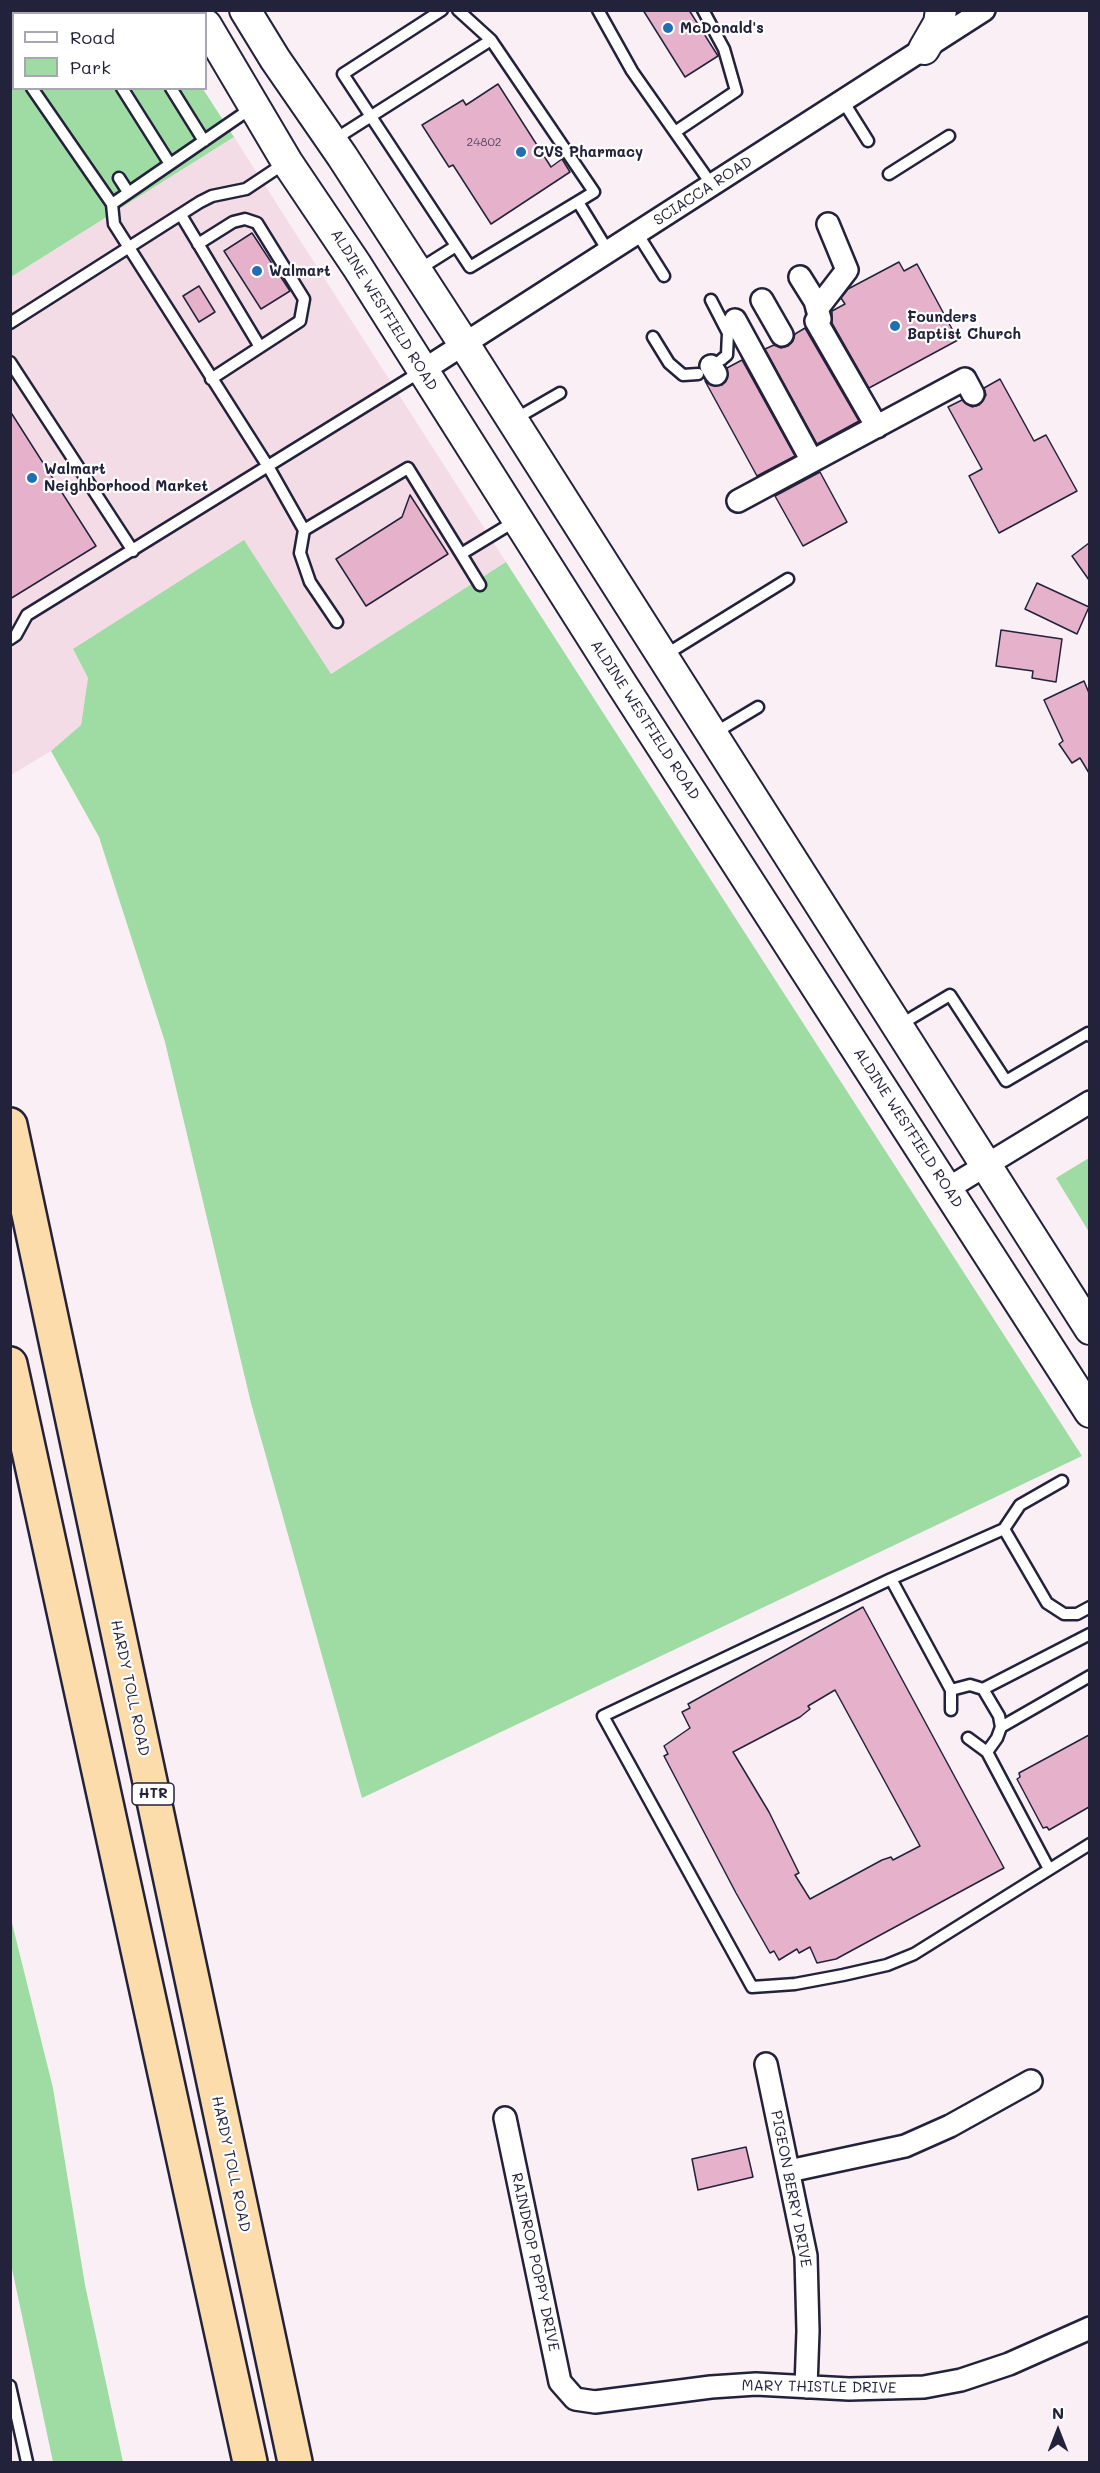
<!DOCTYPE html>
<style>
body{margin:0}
#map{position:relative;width:1100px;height:2473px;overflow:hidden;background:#faeff4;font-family:Mali,sans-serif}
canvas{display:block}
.frame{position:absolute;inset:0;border:12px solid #22223b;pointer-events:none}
.legend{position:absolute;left:12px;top:12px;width:195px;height:78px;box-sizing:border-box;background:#fff;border:2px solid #a7a7b1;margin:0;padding:8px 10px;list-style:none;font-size:18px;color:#22223b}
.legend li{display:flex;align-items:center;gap:12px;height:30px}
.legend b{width:30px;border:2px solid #a7a7b1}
.north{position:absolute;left:1028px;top:2401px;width:60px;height:60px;-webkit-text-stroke:4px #fff;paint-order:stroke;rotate:0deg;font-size:16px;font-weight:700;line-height:24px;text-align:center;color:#22223b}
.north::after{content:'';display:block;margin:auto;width:21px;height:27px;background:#22223b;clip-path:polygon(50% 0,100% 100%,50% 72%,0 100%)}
</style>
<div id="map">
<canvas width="1100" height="2473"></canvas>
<div class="frame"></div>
<ul class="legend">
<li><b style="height:8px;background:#fff"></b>Road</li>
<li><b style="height:16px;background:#9edca4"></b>Park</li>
</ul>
<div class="north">N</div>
</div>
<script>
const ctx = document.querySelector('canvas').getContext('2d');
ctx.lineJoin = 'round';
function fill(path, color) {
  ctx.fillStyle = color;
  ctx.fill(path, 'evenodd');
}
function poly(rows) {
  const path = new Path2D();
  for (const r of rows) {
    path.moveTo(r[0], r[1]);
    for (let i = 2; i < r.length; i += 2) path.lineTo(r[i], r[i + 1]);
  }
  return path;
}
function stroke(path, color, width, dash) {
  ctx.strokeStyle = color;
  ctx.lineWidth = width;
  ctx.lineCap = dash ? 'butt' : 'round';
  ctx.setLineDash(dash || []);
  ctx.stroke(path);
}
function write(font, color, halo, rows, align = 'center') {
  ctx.font = font + ' Mali,sans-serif';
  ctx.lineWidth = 4.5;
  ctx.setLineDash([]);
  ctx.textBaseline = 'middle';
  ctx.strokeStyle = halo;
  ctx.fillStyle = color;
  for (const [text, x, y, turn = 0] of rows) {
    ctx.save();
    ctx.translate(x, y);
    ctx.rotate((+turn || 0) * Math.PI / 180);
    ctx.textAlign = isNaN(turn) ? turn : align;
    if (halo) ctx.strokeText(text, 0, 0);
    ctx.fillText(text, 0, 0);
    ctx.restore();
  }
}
fill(poly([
 [234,137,506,562,331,674,73,650,88,678,81,725,51,751,11,775,11,277]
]), '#f4dce7');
fill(poly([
 [13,59,14,88,203,89,234,137,11,277,10,61],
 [244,540,331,674,506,562,1082,1456,362,1798,251,1403,165,1042,99,837,51,751,81,725,88,678,73,649],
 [1089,1158,1089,1232,1056,1178],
 [11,1919,53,2088,85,2285,123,2462,53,2462,11,2264]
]), '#9edca4');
const building = poly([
 [643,10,689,10,718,56,685,77,643,10],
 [498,84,551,167,562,159,570,172,491,224,453,165,449,167,422,125,463,100,466,105,498,84],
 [252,233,290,291,261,309,224,251,252,233],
 [899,262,904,271,917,264,958,340,869,388,832,323,832,311,845,304,841,298,848,289,899,262],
 [199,286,215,312,199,322,183,296,199,286],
 [805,328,859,421,817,444,765,349,774,345,781,348,788,346,793,341,795,334,805,328],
 [742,360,795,456,757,476,705,381,711,385,722,385,727,379,727,368,742,360],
 [1000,379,1034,441,1046,435,1077,491,999,533,969,476,982,469,948,407,962,400,972,407,979,405,986,395,984,388,1000,379],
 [10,411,96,546,10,599,10,411],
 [820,472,847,522,803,546,775,496,820,472],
 [410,495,448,554,366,606,336,559,402,517,410,495],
 [1089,543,1089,580,1072,556,1089,543],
 [1037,583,1089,607,1077,634,1025,609,1037,583],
 [1001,630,1062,639,1056,682,1032,678,1033,671,996,666,1001,630],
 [1084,681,1089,693,1089,773,1080,758,1072,763,1059,744,1063,741,1044,700,1084,681],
 [863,1607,1004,1868,836,1959,817,1963,810,1947,799,1953,797,1949,779,1960,774,1951,770,1953,736,1893,664,1756,668,1754,664,1746,690,1728,682,1712,690,1708,688,1704,863,1607],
 [835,1690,920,1846,893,1860,891,1857,882,1860,810,1899,795,1875,799,1873,769,1812,733,1752,800,1717,810,1709,808,1706,835,1690],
 [1089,1735,1089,1807,1049,1830,1047,1827,1043,1828,1017,1779,1020,1777,1019,1773,1089,1735],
 [746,2147,753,2177,698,2190,692,2159,746,2147]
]);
fill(building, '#e6b1ca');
stroke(building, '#22223b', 1.5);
const lane = poly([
 [442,10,343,74,470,267,594,192,491,40,458,10],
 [598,10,632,71,712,185],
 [32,88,112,204],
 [122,88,170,164],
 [171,88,204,141],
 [843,101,868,141],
 [253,107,112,204,114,224,269,468,304,530,408,468,461,554,517,520],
 [675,132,736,91,724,49,703,10],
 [332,141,491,40],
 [889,174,949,136],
 [119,178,128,192],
 [578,202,608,251],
 [181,215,260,347],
 [637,233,664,276],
 [198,244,233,222,245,219,257,223,304,299,300,321,211,379],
 [418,270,456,246],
 [711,300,728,333,727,355,721,360],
 [10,323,200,202,212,196,246,189,285,163],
 [653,337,669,363,683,375,698,374],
 [10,362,133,551],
 [515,419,560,393],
 [304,530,300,553,310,582,337,622],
 [461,554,480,585],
 [10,639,16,635,27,615,420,372],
 [665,655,788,579],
 [713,734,758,707],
 [898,1026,950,995,1006,1081,1088,1033,1090,1036],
 [1062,1481,1020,1505,1004,1529,891,1579,603,1716,752,1987,795,1984,843,1975,887,1965,914,1954,1090,1844],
 [1004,1529,1047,1603,1064,1614,1077,1614,1090,1607],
 [891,1579,951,1690],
 [983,1689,1090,1634],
 [951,1710,951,1690,970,1685,983,1689,999,1716,1001,1727,997,1738,987,1752,968,1738],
 [1001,1727,1090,1676],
 [987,1752,1049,1869],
 [10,2386,27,2462]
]);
const street = poly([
 [800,277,815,301,820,319,816,321,877,427],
 [762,300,782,335],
 [817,309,847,270,828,224],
 [735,320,812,461],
 [711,366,716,374],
 [422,371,984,10],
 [738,501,965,379,973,394],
 [947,1189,1090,1102],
 [766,2064,806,2256,808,2331,806,2387],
 [505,2118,560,2382,575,2399,595,2402,711,2387,756,2384,849,2389,924,2387,961,2380,1009,2364,1090,2328],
 [789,2171,905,2146,950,2126,1031,2081]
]);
const secondary = poly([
 [245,10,275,59,342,156,464,344,1090,1329],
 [206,25,287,162,357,266,621,683,1090,1412],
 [924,49,939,23,941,10]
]);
const highway = poly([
 [10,1125,295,2462],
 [10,1364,250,2462]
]);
stroke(lane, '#22223b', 15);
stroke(street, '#22223b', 26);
stroke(secondary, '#22223b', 34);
stroke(highway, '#22223b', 38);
stroke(lane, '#fff', 10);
stroke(street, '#fff', 21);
stroke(secondary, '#fff', 30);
stroke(highway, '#fddcac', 33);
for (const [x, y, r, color] of [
 [668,28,6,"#1f6fb2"],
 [521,152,6,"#1f6fb2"],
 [257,271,6,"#1f6fb2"],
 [895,326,6,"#1f6fb2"],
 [32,478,6,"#1f6fb2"]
]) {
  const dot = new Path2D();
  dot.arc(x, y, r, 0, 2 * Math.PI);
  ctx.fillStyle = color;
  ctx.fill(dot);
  stroke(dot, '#fff', 2);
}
write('12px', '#53465f', null, [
 ["24802",484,142]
]);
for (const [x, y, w] of [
 [153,1794,42]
]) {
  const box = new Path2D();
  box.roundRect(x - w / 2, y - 11, w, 22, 4.5);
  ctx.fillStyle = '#fff';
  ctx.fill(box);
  stroke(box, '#22223b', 1.5);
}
write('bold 14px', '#22223b', null, [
 ["HTR",153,1794]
]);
write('bold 15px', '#22223b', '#fff', [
 ["McDonald's",680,28],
 ["CVS Pharmacy",533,152],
 ["Walmart",269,271],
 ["Founders",907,317],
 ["Baptist Church",907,334],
 ["Walmart",44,469],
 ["Neighborhood Market",44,486]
], 'left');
write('15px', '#22223b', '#fff', [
 ["SCIACCA ROAD",703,191,-33],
 ["ALDINE WESTFIELD ROAD",384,310,58],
 ["ALDINE WESTFIELD ROAD",645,720,57],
 ["ALDINE WESTFIELD ROAD",908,1128,57],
 ["HARDY TOLL ROAD",130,1688,78],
 ["HARDY TOLL ROAD",231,2164,78],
 ["PIGEON BERRY DRIVE",791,2189,79],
 ["RAINDROP POPPY DRIVE",535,2262,78],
 ["MARY THISTLE DRIVE",819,2387,1]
]);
</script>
